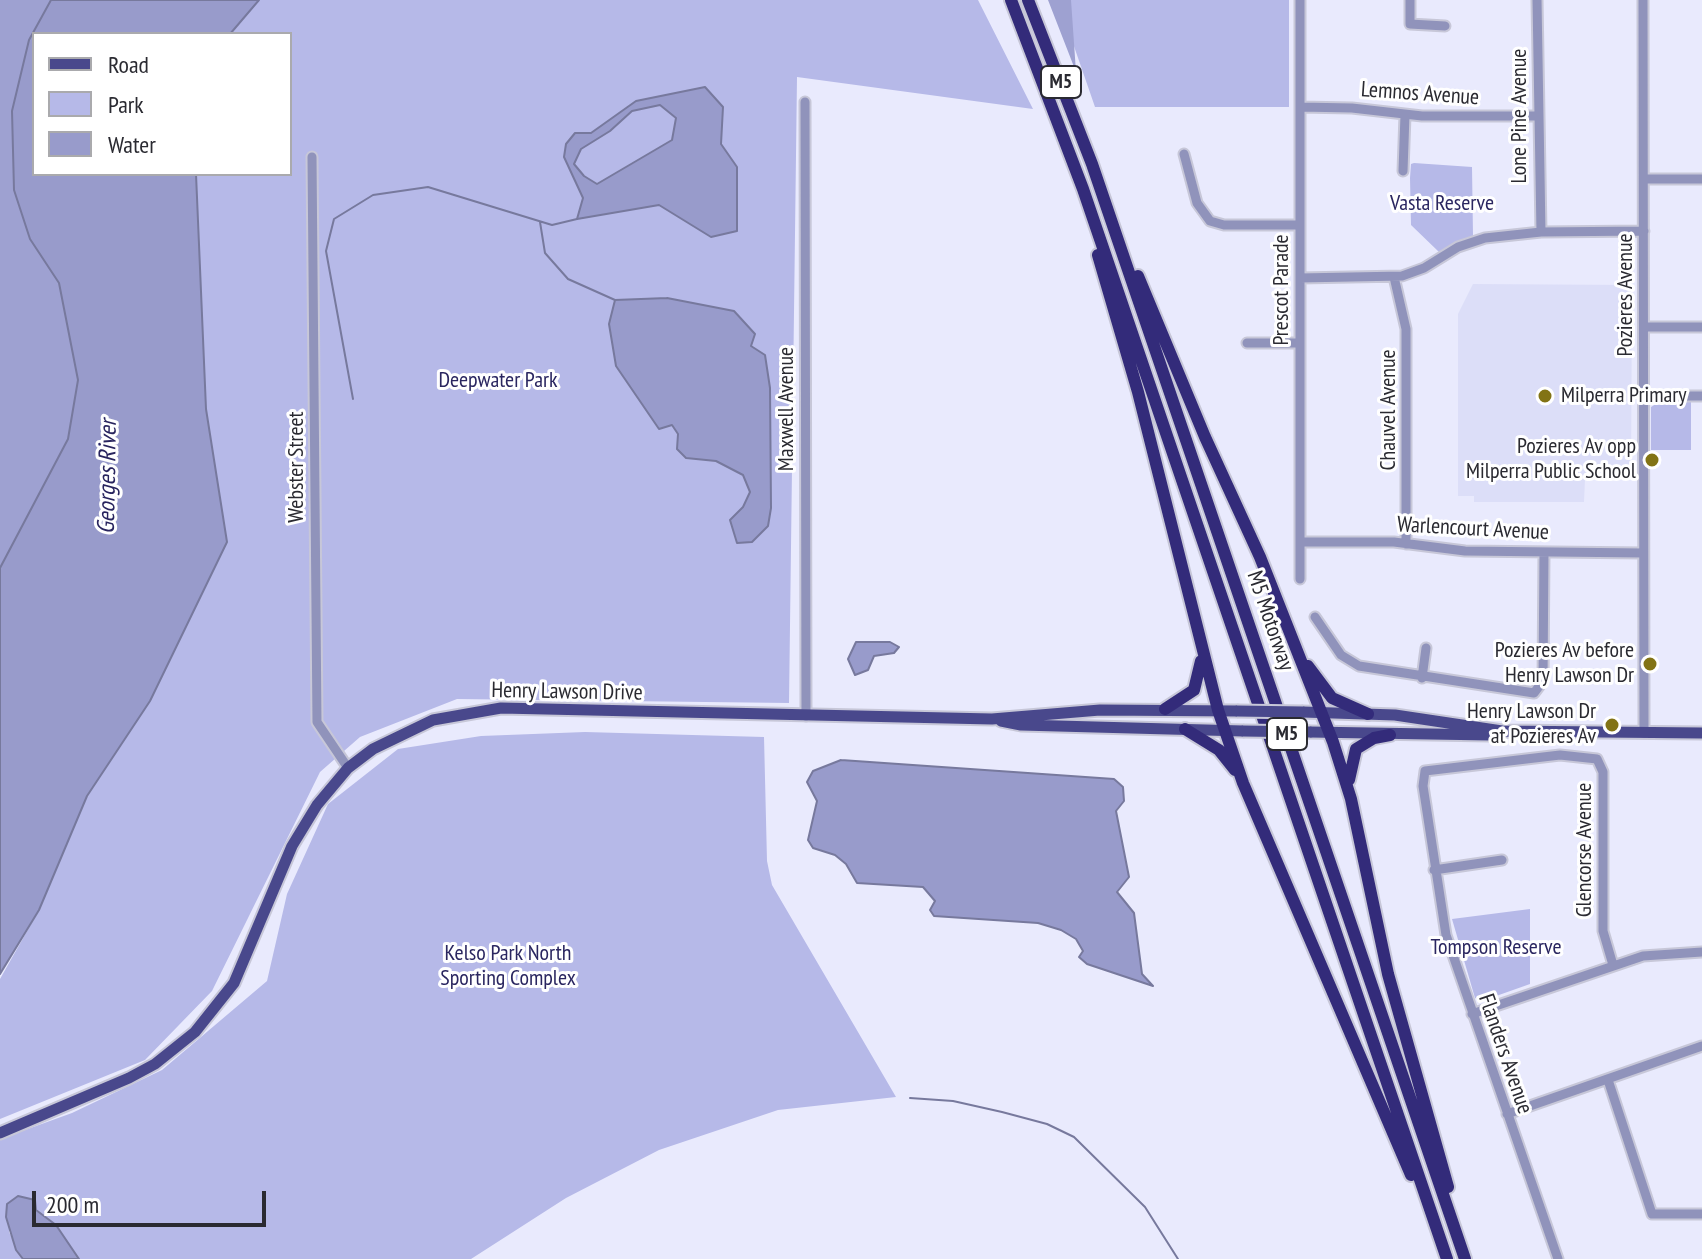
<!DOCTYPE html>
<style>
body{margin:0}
#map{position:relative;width:1702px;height:1259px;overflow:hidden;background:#e9eafd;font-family:"PT Sans Narrow",sans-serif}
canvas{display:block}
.legend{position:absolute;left:32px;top:32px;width:260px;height:144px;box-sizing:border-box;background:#fff;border:2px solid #aaaaad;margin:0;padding:10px 14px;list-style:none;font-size:24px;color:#2a2a31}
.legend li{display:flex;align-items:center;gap:16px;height:40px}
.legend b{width:40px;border:2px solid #aaaaad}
.scale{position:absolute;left:32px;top:1191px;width:234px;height:36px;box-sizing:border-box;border:4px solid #2a2a31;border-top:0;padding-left:10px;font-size:24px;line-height:28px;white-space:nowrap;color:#2a2a31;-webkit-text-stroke:6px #fff;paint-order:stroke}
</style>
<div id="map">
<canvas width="1702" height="1259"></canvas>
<ul class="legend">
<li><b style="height:10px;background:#49488c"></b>Road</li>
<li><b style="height:22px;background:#b6b9e8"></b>Park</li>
<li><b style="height:22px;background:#989bcb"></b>Water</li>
</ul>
<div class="scale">200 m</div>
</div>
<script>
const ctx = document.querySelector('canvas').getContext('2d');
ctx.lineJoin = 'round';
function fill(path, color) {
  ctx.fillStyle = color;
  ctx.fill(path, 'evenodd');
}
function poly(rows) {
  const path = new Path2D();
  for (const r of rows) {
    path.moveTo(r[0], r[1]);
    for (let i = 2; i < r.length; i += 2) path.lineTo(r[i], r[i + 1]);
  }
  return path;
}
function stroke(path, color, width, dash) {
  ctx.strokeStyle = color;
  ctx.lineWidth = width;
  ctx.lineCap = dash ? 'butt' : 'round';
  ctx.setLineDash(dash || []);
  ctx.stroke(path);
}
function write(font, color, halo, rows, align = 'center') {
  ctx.font = font + ' "PT Sans Narrow",sans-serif';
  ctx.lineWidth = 6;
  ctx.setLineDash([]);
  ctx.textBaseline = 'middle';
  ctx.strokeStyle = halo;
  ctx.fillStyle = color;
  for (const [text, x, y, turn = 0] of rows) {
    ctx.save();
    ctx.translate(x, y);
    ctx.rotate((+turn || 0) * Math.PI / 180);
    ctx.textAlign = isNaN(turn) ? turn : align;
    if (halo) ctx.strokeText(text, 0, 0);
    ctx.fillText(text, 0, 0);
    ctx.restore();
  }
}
fill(poly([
 [1473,284,1632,285,1631,479,1585,479,1584,502,1474,502,1474,496,1458,496,1458,314]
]), '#dcdef8');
fill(poly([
 [259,0,978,0,1033,109,797,77,789,703,457,699,360,737,320,772,212,991,145,1060,0,1119,0,979,39,910,87,796,150,701,227,542,206,409,196,174,290,174,290,34,230,34],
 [1058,0,1289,0,1289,107,1095,107],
 [1414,163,1472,167,1473,236,1439,252,1411,225,1410,178,1411,164],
 [1659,402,1691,402,1691,450,1651,450,1651,407],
 [585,732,764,737,767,861,772,885,896,1097,778,1110,659,1150,566,1198,471,1259,79,1259,56,1225,36,1210,35,1200,19,1196,9,1232,23,1259,0,1259,0,1139,72,1113,162,1070,267,981,287,894,328,804,398,749,481,736],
 [1530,909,1530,984,1482,1001,1475,998,1452,919]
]), '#b6b9e8');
fill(poly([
 [0,0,51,0,29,40,12,111,14,190,30,239,59,283,78,380,68,439,0,568],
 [1048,0,1071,0,1076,72]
]), '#9ea1d1');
const water = poly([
 [51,0,259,0,230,34,34,34,34,174,196,174,206,409,227,542,150,701,87,796,39,910,0,974,0,568,68,439,78,380,59,283,30,239,14,190,12,111,29,40,51,0],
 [705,87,723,107,721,144,737,167,737,231,711,237,659,205,577,219,583,198,564,157,566,144,575,133,591,133,636,101,705,87],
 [660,105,676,118,672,140,597,184,584,176,574,164,581,149,610,131,632,111,660,105],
 [667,298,734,311,755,334,751,346,765,355,770,388,771,508,768,526,752,542,737,543,730,520,743,507,750,492,743,475,716,461,686,458,677,449,678,434,672,425,659,429,616,366,609,324,615,300,667,298],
 [856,642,890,642,899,647,894,653,874,656,868,670,855,675,848,659,856,642],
 [841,760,1114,779,1123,787,1124,801,1116,811,1129,877,1117,892,1134,913,1142,974,1153,986,1087,964,1079,957,1083,951,1076,939,1061,930,1038,923,934,916,930,910,935,901,923,887,857,883,846,864,835,855,813,848,808,840,817,801,807,782,813,771,841,760],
 [18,1196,35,1200,36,1210,56,1225,79,1259,23,1259,16,1250,6,1217,7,1204,18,1196]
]);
fill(water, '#989bcb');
stroke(water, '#77799d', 2);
stroke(poly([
 [540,222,545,253,568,279,615,300],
 [353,399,326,251,334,219,373,195,428,187,552,225,577,219],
 [910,1098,953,1101,1002,1112,1047,1124,1074,1137,1145,1207,1178,1259]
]), '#77799d', 2);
const minor = poly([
 [1300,0,1300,579],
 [1410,0,1410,24,1445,26],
 [1537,0,1541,232],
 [1643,0,1644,733],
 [805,102,806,716],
 [1300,107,1352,108,1422,116,1538,116],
 [1184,154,1197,203,1210,221,1224,225,1300,225],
 [312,157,317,722,348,768],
 [1403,171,1405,115],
 [1644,179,1702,179],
 [1394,277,1406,329,1406,544],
 [1300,278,1402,276,1424,268,1458,247,1485,238,1541,232,1644,231],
 [1644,327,1702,327],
 [1247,343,1300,343],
 [1643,396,1702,396],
 [1300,542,1394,542,1465,551,1643,553],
 [1315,617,1341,655,1359,666,1534,693,1543,681,1544,552],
 [1422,678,1426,648],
 [1434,870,1502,860],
 [1472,1014,1643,956,1702,952],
 [1608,1080,1652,1214,1702,1214],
 [1507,1114,1702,1046],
 [1558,1259,1446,935,1423,786,1425,771,1560,755,1597,759,1603,772,1603,931,1613,965]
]);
const major = poly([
 [1303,712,1395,715,1502,731,1702,733],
 [1001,721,1021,725,1243,731],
 [1310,732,1490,735,1502,732],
 [0,1133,129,1078,155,1064,195,1032,234,983,292,846,317,805,348,768,373,749,433,720,501,708,992,719,1100,710,1237,711]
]);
const highway = poly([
 [1011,0,1083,189,1447,1259],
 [1028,0,1092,164,1465,1259],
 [1098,255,1138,392,1218,710,1243,783,1411,1175],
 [1138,276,1205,437,1260,557,1333,742,1351,799,1388,974,1448,1187],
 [1308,666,1332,698,1368,714],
 [1165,709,1194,690,1201,661],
 [1185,729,1219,750,1235,770],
 [1349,780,1356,749,1374,738,1390,735]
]);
stroke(minor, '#c7c7d8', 13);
stroke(major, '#c7c7d8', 15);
stroke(highway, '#c7c7d8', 16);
stroke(minor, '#9093bb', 9);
stroke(major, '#49488c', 11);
stroke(highway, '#332b7a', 12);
const majorBridge = poly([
 [1237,711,1303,712],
 [1243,731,1310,732]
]);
stroke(majorBridge, '#c7c7d8', 15, []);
stroke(majorBridge, '#49488c', 11);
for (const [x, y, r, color] of [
 [1545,396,8,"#827315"],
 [1652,460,8,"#827315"],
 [1650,664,8,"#827315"],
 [1612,725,8,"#827315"]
]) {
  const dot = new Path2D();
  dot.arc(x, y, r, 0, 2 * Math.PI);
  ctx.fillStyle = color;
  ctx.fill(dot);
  stroke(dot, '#fff', 3);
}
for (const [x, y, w] of [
 [1061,82,40],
 [1287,734,40]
]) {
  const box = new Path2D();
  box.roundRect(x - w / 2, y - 16, w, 32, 6);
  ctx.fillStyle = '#fff';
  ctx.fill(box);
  stroke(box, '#2a2a31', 2);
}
write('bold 20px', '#2a2a31', null, [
 ["M5",1061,82],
 ["M5",1287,734]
]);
write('22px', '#2a2a31', '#fff', [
 ["Lemnos Avenue",1420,94,4],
 ["Lone Pine Avenue",1520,116,-90],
 ["Prescot Parade",1282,290,-90],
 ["Pozieres Avenue",1626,295,-90],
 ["Maxwell Avenue",787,409,-90],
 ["Chauvel Avenue",1389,410,-90],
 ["Webster Street",297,467,-90],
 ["Warlencourt Avenue",1473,529,3],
 ["M5 Motorway",1270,621,71],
 ["Henry Lawson Drive",567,692,1],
 ["Glencorse Avenue",1585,850,-90],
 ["Flanders Avenue",1505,1054,71]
]);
write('22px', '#2a2660', '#fff', [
 ["Vasta Reserve",1442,204],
 ["Deepwater Park",498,381],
 ["Tompson Reserve",1496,948],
 ["Kelso Park North",508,954],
 ["Sporting Complex",508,979]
]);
write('22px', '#2a2a31', '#fff', [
 ["Milperra Primary",1561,396,"left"],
 ["Pozieres Av opp",1636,447],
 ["Milperra Public School",1636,472],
 ["Pozieres Av before",1634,651],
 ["Henry Lawson Dr",1634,676],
 ["Henry Lawson Dr",1596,712],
 ["at Pozieres Av",1596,737]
], 'right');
write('italic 24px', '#28245e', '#fff', [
 ["Georges River",108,477,-89]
]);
</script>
